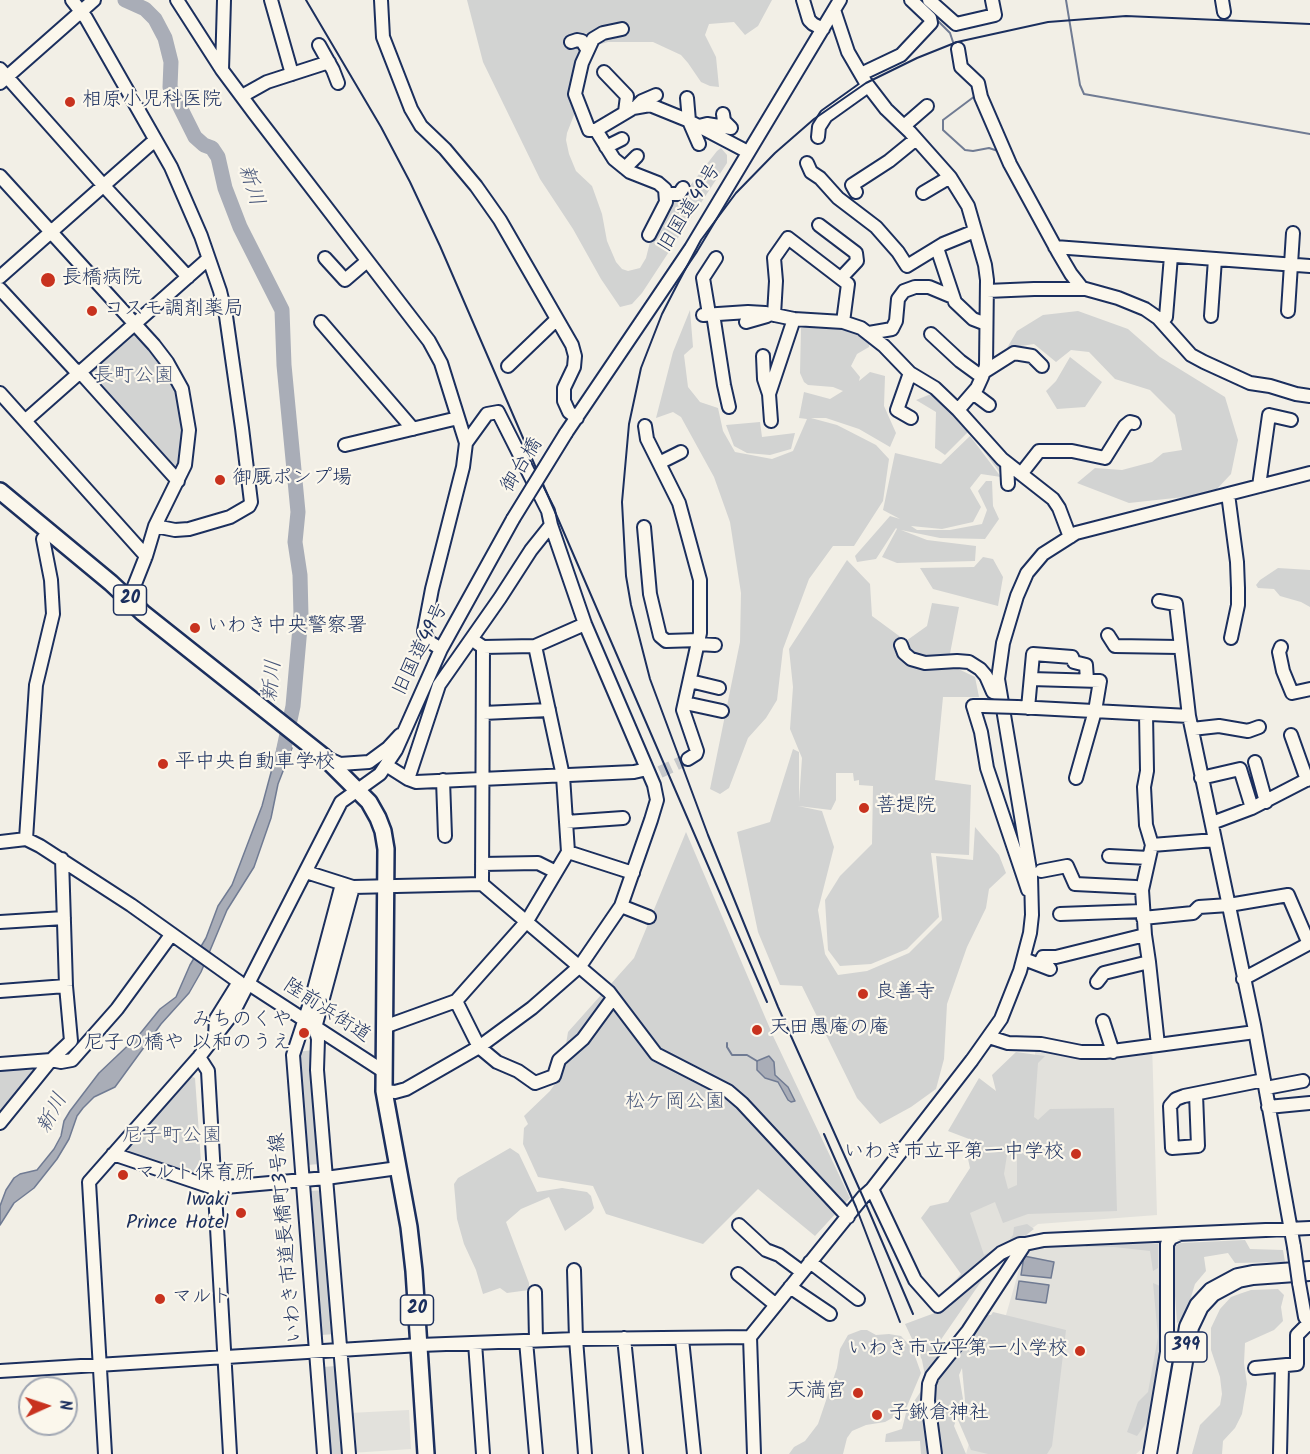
<!DOCTYPE html>
<meta charset="utf-8">
<style>
body{margin:0}
#map{position:relative;width:1310px;height:1454px;overflow:hidden;background:#f2efe6;font-family:Kalam,sans-serif}
canvas{display:block}
.north{position:absolute;left:18px;top:1376px;width:60px;height:60px;box-sizing:border-box;background:#fbf7ec;border:2px solid #a1a7b3;border-radius:50%;rotate:87deg;font-size:16px;font-weight:700;line-height:24px;text-align:center;color:#1b2f5e}
.north::after{content:'';display:block;margin:auto;width:21px;height:27px;background:#c8321e;clip-path:polygon(50% 0,100% 100%,50% 72%,0 100%)}
</style>
<div id="map">
<canvas width="1310" height="1454"></canvas>
<div class="north">N</div>
</div>
<script>
const ctx = document.querySelector('canvas').getContext('2d');
ctx.lineJoin = 'round';
function fill(path, color) {
  ctx.fillStyle = color;
  ctx.fill(path, 'evenodd');
}
function poly(rows) {
  const path = new Path2D();
  for (const r of rows) {
    path.moveTo(r[0], r[1]);
    for (let i = 2; i < r.length; i += 2) path.lineTo(r[i], r[i + 1]);
  }
  return path;
}
function stroke(path, color, width, dash) {
  ctx.strokeStyle = color;
  ctx.lineWidth = width;
  ctx.lineCap = dash ? 'butt' : 'round';
  ctx.setLineDash(dash || []);
  ctx.stroke(path);
}
function write(font, color, halo, rows, align = 'center') {
  ctx.font = font + ' Kalam,"Klee One",sans-serif';
  ctx.lineWidth = 4.5;
  ctx.setLineDash([]);
  ctx.textBaseline = 'middle';
  ctx.strokeStyle = halo;
  ctx.fillStyle = color;
  for (const [text, x, y, turn = 0] of rows) {
    ctx.save();
    ctx.translate(x, y);
    ctx.rotate((+turn || 0) * Math.PI / 180);
    ctx.textAlign = isNaN(turn) ? turn : align;
    if (halo) ctx.strokeText(text, 0, 0);
    ctx.fillText(text, 0, 0);
    ctx.restore();
  }
}
fill(poly([
 [1152,1042,1157,1215,1038,1224,981,1266,963,1210,1030,1098,1036,1046,1107,1049],
 [1155,1240,1160,1244,1165,1344,1148,1443,1136,1454,966,1454,1025,1249,1037,1243],
 [409,1410,411,1449,351,1453,349,1413]
]), '#e2e1dc');
fill(poly([
 [467,0,772,0,758,26,745,35,734,22,709,24,705,35,716,57,719,87,710,86,701,82,688,63,681,55,653,42,608,42,597,45,585,52,575,95,574,115,567,133,566,140,569,154,576,171,592,186,602,214,607,241,616,262,622,269,628,271,640,268,646,258,651,238,671,201,682,196,717,151,721,148,727,155,727,163,642,293,632,304,620,307,601,279,573,229,540,179,483,62],
 [690,310,693,347,684,355,688,387,700,402,718,408,723,431,735,452,772,459,793,451,807,419,799,418,804,392,830,399,843,391,833,387,808,385,804,382,800,373,801,328,807,326,834,325,853,328,870,340,869,347,857,354,851,366,860,377,859,381,870,372,885,376,884,406,896,433,890,447,859,429,826,418,811,418,837,425,876,445,889,459,883,501,854,546,833,546,809,579,783,649,777,700,766,718,748,738,729,788,720,794,710,789,740,642,741,593,730,522,714,477,681,417,673,412,656,418,673,352],
 [1078,311,1128,329,1160,357,1225,397,1238,440,1231,474,1216,490,1193,496,1129,503,1077,483,1095,468,1122,470,1152,462,1163,453,1182,450,1175,415,1150,390,1115,379,1089,352,1071,350,1056,362,1034,344,1007,348,1017,331,1043,315],
 [137,333,155,354,177,389,184,424,183,455,177,470,173,470,88,375],
 [1070,357,1102,382,1085,407,1057,409,1046,391,1056,381],
 [931,394,942,401,1006,466,1000,473,969,431,945,455,935,448,936,412,916,400],
 [760,422,762,437,795,433,791,449,770,455,747,453,734,446,726,425],
 [970,436,1001,477,981,474,970,488,981,507,973,522,942,529,911,526,917,530,950,530,982,524,987,510,978,491,986,481,992,481,993,506,999,519,985,539,940,538,901,530,927,540,976,546,975,561,897,563,882,557,897,529,896,528,876,559,857,562,855,556,890,516,900,519,883,510,895,453,941,464],
 [983,557,993,559,1003,577,998,606,933,589,920,568,974,567],
 [847,560,870,584,872,616,906,641,927,626,932,603,959,607,948,664,975,677,979,697,943,697,935,780,971,785,969,855,931,853,939,917,907,949,871,964,840,966,828,950,825,900,840,876,872,844,873,786,859,785,859,780,854,781,853,773,836,773,836,800,831,810,798,806,822,811,834,847,818,910,825,954,838,975,867,971,909,953,942,920,936,856,973,860,975,827,999,855,1006,873,989,889,986,908,967,947,947,1004,944,1059,936,1089,911,1107,880,1124,857,1098,802,986,780,985,758,932,737,832,770,822,793,749,799,752,799,802,802,758,790,729,793,687,789,649],
 [1278,568,1310,570,1310,607,1301,602,1280,596,1274,589,1258,588,1256,585,1260,580],
 [686,832,774,1038,850,1198,815,1236,758,1189,703,1244,606,1214,593,1186,538,1177,523,1144,524,1128,528,1124,524,1116,550,1091,561,1075,568,1032,634,958],
 [312,1050,321,1164,306,1165,298,1052],
 [1016,1052,1045,1056,1038,1063,1034,1117,1038,1120,1050,1109,1114,1108,1117,1211,1028,1214,1003,1223,995,1202,970,1213,984,1255,1008,1242,1013,1235,1014,1227,1027,1224,1034,1229,998,1257,940,1341,940,1354,926,1381,922,1360,905,1324,940,1311,945,1291,961,1274,921,1218,930,1206,948,1202,970,1168,965,1145,969,1139,948,1131,979,1078,996,1091,992,1075],
 [1007,1155,1017,1156,1017,1185,1008,1189,1004,1174],
 [40,1064,0,1113,0,1067],
 [188,1075,195,1078,202,1176,199,1177,128,1153,127,1149],
 [510,1148,519,1154,537,1192,562,1188,587,1192,591,1196,594,1208,591,1212,565,1231,549,1197,521,1209,506,1222,529,1283,529,1290,507,1293,500,1288,483,1294,476,1270,464,1244,457,1219,454,1184,458,1178],
 [324,1190,335,1334,321,1335,310,1191],
 [1245,1240,1250,1249,1283,1250,1285,1262,1235,1263,1228,1253,1204,1257,1206,1271,1195,1284,1184,1320,1177,1323,1175,1296,1171,1279,1171,1257,1174,1246,1181,1243],
 [1158,1244,1158,1268,1153,1271,1150,1251,1114,1247,1086,1247,1085,1245],
 [1153,1283,1160,1286,1163,1342,1152,1415,1137,1436,1127,1432,1138,1402,1148,1392,1158,1337],
 [1278,1289,1284,1295,1281,1307,1283,1321,1274,1330,1245,1343,1244,1363,1247,1384,1242,1414,1235,1428,1223,1441,1222,1454,1192,1454,1200,1425,1220,1405,1222,1394,1220,1377,1211,1350,1211,1328,1220,1309,1231,1297,1242,1293,1251,1290],
 [993,1312,1066,1330,1052,1446,1047,1454,988,1454,971,1450,958,1420,965,1400,962,1368,959,1375,963,1399,954,1426,966,1454,921,1454,920,1441,885,1442,886,1434,902,1429,906,1413,972,1317,983,1315,991,1315],
 [861,1330,867,1330,876,1335,889,1334,901,1336,912,1348,921,1373,905,1411,885,1422,866,1425,852,1431,847,1438,843,1454,789,1454,794,1447,805,1441,818,1424,837,1368,840,1349,848,1335],
 [336,1366,342,1454,329,1454,323,1367]
]), '#d2d3d2');
const water = poly([
 [280,739,292,748,278,784,271,818,254,867,227,910,201,972,189,993,161,1024,115,1087,94,1097,83,1108,77,1116,69,1139,57,1159,34,1188,14,1203,0,1225,0,1206,6,1190,14,1178,20,1174,37,1170,54,1149,61,1136,64,1121,70,1111,99,1073,139,1035,160,1009,176,997,190,965,206,938,218,906,232,885,262,806,280,739],
 [769,1056,774,1062,775,1075,788,1087,795,1101,791,1102,788,1100,778,1082,765,1078,757,1070,757,1061,769,1056],
 [1024,1256,1054,1262,1051,1278,1021,1275,1024,1256],
 [1019,1281,1049,1285,1046,1303,1016,1299,1019,1281]
]);
fill(water, '#a9adb7');
stroke(water, '#707b93', 1.5);
stroke(poly([
 [1066,0,1080,85,1084,94,1310,134],
 [936,19,950,33,954,45],
 [975,96,943,120,943,130,965,150,973,151,989,148,998,151],
 [727,1043,727,1047,732,1055,747,1055,757,1061]
]), '#707b93', 2);
stroke(poly([
 [125,0,145,9,155,19,165,38,171,62,170,87,195,137,204,145,212,148,218,157,225,188,240,227,282,310,284,365,298,512,295,542,300,575,301,616,293,706,281,762]
]), '#a9adb7', 15);
stroke(poly([
 [660,772,688,759]
]), '#c7c9cb', 12, [12, 6]);
const minor = poly([
 [72,0,86,18,171,167,201,236,220,291,226,316,242,428,251,502,249,506,230,517,189,529,175,530,155,526],
 [177,0,222,70,254,113,429,341,441,363,466,443],
 [271,0,292,74],
 [381,0,383,37,411,109,421,126,445,149,476,186,500,220,572,345,575,356,574,367,564,388,564,401,569,412,577,418],
 [803,0,809,20,813,24,823,29],
 [929,0,956,24,995,15,992,0],
 [1222,0,1224,12],
 [622,29,603,33,593,39,582,63,575,94,589,130,596,130,633,108,650,105,687,120,748,152],
 [571,42,577,40,582,41,587,49],
 [319,45,333,70,338,83],
 [958,49,961,67,978,83,981,97,1010,164,1058,252,1071,274,1082,288,1118,298,1145,309,1158,318,1191,355,1204,362,1250,383,1270,386,1296,394,1310,396],
 [0,69,103,185,188,277],
 [222,70,224,0],
 [604,72,627,96,625,112],
 [861,74,901,55,931,23,930,18,911,0],
 [0,83,94,0],
 [242,96,267,82,329,62],
 [687,98,689,121,699,144],
 [638,105,642,101,656,95],
 [699,126,707,124,731,128,724,121,723,114],
 [904,126,927,106],
 [596,130,614,159,630,172,658,183,665,189,666,202,649,235],
 [818,137,819,127,826,116,868,86],
 [606,147,622,139],
 [807,163,811,172,820,178,838,198,876,227,898,252,907,266,943,244,975,231],
 [625,168,637,156],
 [0,176,154,345,167,362,182,389,189,430,185,465,155,526,146,556,129,599],
 [856,192,852,185,889,161,916,139],
 [923,193,950,177],
 [667,194,679,194,683,188],
 [819,225,856,253,857,261,841,278],
 [1055,247,1310,266],
 [937,248,955,302,973,319,986,324],
 [325,258,345,280,366,262],
 [0,277,155,140],
 [0,289,74,369,80,372,178,481],
 [987,291,1034,289,1085,289],
 [1288,311,1293,233],
 [709,314,703,278,716,258],
 [713,314,724,385,729,407],
 [703,315,748,312,765,313,794,319,843,322,861,328,884,346,910,373,935,388,958,410,977,388,982,377,986,366,987,280,985,265,968,206,950,177,910,132,886,109,866,83,848,52,834,10],
 [774,315,776,281,774,258,788,238,848,284,843,322],
 [1211,316,1215,259],
 [321,322,413,429],
 [746,322,767,316],
 [1162,322,1166,317,1171,256],
 [869,333,892,329,896,321,898,299,904,291,915,287,929,287,953,297],
 [931,334,960,361,982,377],
 [763,356,764,379,769,394],
 [508,366,557,319],
 [984,372,1014,353,1032,356,1042,366],
 [910,373,897,410,911,418],
 [0,393,146,556],
 [973,393,989,405],
 [958,410,1002,459,1053,499,1059,508,1070,537],
 [26,420,208,259],
 [771,421,769,394,794,319],
 [645,426,647,439,679,503,700,580,700,633,683,710,697,751,696,754,688,759],
 [566,433,691,248,840,0],
 [345,445,458,418],
 [659,463,681,452],
 [1007,463,1008,484],
 [1021,474,1039,451,1072,451,1105,458,1125,426,1130,422,1134,423],
 [1259,486,1269,415,1291,420],
 [1228,494,1237,562,1238,588,1238,605,1231,638],
 [644,527,650,594,660,636,666,641,699,640],
 [1159,601,1176,604,1189,716],
 [1108,635,1115,646,1179,647],
 [477,643,483,647,535,646,585,624],
 [698,644,715,645],
 [901,645,904,653,911,659,925,663,957,661,969,662,980,669,986,676,993,692,1000,695],
 [1281,647,1279,652,1283,671,1292,693,1310,689],
 [1031,679,1100,681,1095,711,1076,778],
 [690,681,719,688],
 [685,703,722,711],
 [983,706,973,706,981,732,987,768,1028,890],
 [1017,707,1189,716,1254,1025,1294,1247],
 [1028,708,1033,654,1072,657,1074,662,1086,665,1087,680],
 [483,713,549,710],
 [1192,729,1219,726,1248,731,1259,727],
 [1291,735,1307,780],
 [327,758,340,764,369,762,388,748,400,735],
 [1255,762,1266,802],
 [386,765,408,779,416,782,634,772,647,769],
 [1201,778,1240,769,1252,808],
 [408,779,439,685,500,598,531,550,551,525,548,511,498,412,487,414,466,443,463,467,432,589,424,631,428,641,441,649],
 [443,780,445,836],
 [566,822,623,818],
 [1212,823,1252,808,1310,778],
 [26,839,36,685,53,614,51,580,43,539,50,531],
 [0,842,26,839,40,846,131,905,239,982,216,1019,215,1036],
 [1152,845,1215,840],
 [568,852,633,873],
 [1109,856,1149,858],
 [482,864,538,863,556,872],
 [1041,871,1067,866,1075,884,1136,887,1142,890],
 [306,872,353,887,482,884,609,992,656,1054,728,1091,742,1103,848,1217],
 [482,884,483,647],
 [621,906,649,917],
 [1060,914,1143,911],
 [1143,918,1193,913,1199,907,1229,905,1288,895,1309,944],
 [0,922,64,918],
 [1024,959,1050,969,1042,959,1043,957,1056,957,1145,935],
 [1243,979,1310,943],
 [1097,982,1104,973,1149,962,1145,935,1142,890,1152,845,1146,825,1144,787,1147,771,1146,714],
 [249,984,383,1071],
 [0,991,66,986],
 [456,1001,479,1047,497,1062,518,1071,535,1083,554,1076,559,1060,583,1039,613,998],
 [1103,1021,1113,1052],
 [384,1027,456,1001,527,921,568,852,563,776,535,646],
 [989,1037,1008,1043,1041,1044,1081,1052,1105,1052,1158,1045,1149,962],
 [1158,1045,1255,1032],
 [199,1057,208,1071,230,1454],
 [0,1064,51,1060,71,1041,66,986,62,859],
 [1266,1088,1303,1081],
 [384,1091,395,1092,406,1089,479,1047,532,1008,580,966,621,906,651,820,657,800,654,785,585,624,551,525],
 [1196,1094,1198,1146,1172,1148,1170,1106,1176,1099,1184,1096,1264,1080],
 [1268,1107,1310,1103],
 [0,1123,51,1060,61,1062,72,1060,117,1009,171,935],
 [113,1154,214,1188,326,1178,398,1168],
 [872,1189,915,1280,938,1306,1001,1253,1020,1244,1025,1244],
 [739,1225,766,1250,779,1255,802,1272],
 [810,1262,858,1299],
 [574,1270,576,1339,585,1454],
 [738,1274,776,1305],
 [1299,1283,1305,1317,1310,1325],
 [790,1287,830,1314],
 [535,1292,536,1340],
 [750,1337,754,1454],
 [624,1338,636,1454],
 [682,1339,694,1454],
 [526,1341,536,1454],
 [475,1343,483,1454],
 [1255,1368,1297,1364,1297,1335,1308,1324],
 [0,1371,420,1345,576,1339,750,1337,863,1197,872,1189,972,1060,1001,1019,1020,971,1030,933,1032,915,1031,876,998,679,1003,643,1017,596,1027,573,1043,554,1076,533,1310,473],
 [105,1454,89,1182,199,1057,233,1013,341,802,380,774,396,750,441,649,513,519],
 [324,1454,293,1055,312,997,342,884],
 [349,1454,317,1070,318,1039,315,1028,353,887],
 [935,1454,928,1401,929,1384,932,1376,968,1331,1025,1244,1044,1240,1310,1228],
 [1150,1454,1167,1352,1167,1244,1171,1238,1180,1234],
 [1280,1454,1282,1366]
]);
const major = poly([
 [0,491,111,583,143,613,323,756,369,802,378,818,383,831,386,849,384,1091,409,1227,414,1271,426,1454]
]);
const highway = poly([
 [1167,1454,1189,1327,1199,1306,1212,1292,1238,1278,1253,1275,1310,1271]
]);
stroke(minor, '#1b2f5e', 16);
stroke(major, '#1b2f5e', 20);
stroke(highway, '#1b2f5e', 22);
stroke(minor, '#fbf7ec', 12);
stroke(major, '#fbf7ec', 15);
stroke(highway, '#fbf7ec', 18);
stroke(poly([
 [306,0,381,127,410,182,440,246,767,1002],
 [824,1134,856,1207,900,1322],
 [913,1314,863,1197,778,1007,708,835,650,679,631,605,626,576,622,502,629,424,641,368,662,314,678,283,701,240,736,193,775,153,814,119,866,83,917,58,957,42,1048,22,1126,16,1310,24]
]), '#1b2f5e', 2);
const minorBridge = poly([
 [513,519,566,433],
 [983,706,1017,707],
 [1294,1247,1299,1283]
]);
stroke(minorBridge, '#1b2f5e', 16, []);
stroke(minorBridge, '#fbf7ec', 12);
for (const [x, y, r, color] of [
 [70,102,6,"#c8321e"],
 [48,280,8,"#c8321e"],
 [92,311,6,"#c8321e"],
 [220,480,6,"#c8321e"],
 [195,628,6,"#c8321e"],
 [163,764,6,"#c8321e"],
 [864,808,6,"#c8321e"],
 [863,994,6,"#c8321e"],
 [757,1030,6,"#c8321e"],
 [304,1033,6,"#c8321e"],
 [1076,1154,6,"#c8321e"],
 [123,1175,6,"#c8321e"],
 [241,1213,6,"#c8321e"],
 [160,1299,6,"#c8321e"],
 [1080,1351,6,"#c8321e"],
 [858,1393,6,"#c8321e"],
 [877,1415,6,"#c8321e"]
]) {
  const dot = new Path2D();
  dot.arc(x, y, r, 0, 2 * Math.PI);
  ctx.fillStyle = color;
  ctx.fill(dot);
  stroke(dot, '#fbf7ec', 2);
}
for (const [x, y, w] of [
 [130,600,33],
 [417,1310,33],
 [1186,1347,42]
]) {
  const box = new Path2D();
  box.roundRect(x - w / 2, y - 15, w, 30, 4.5);
  ctx.fillStyle = '#fbf7ec';
  ctx.fill(box);
  stroke(box, '#1b2f5e', 1.5);
}
write('bold 18px', '#1b2f5e', null, [
 ["20",130,600],
 ["20",417,1310],
 ["399",1186,1347]
]);
write('20px', '#1b2f5e', '#fbf7ec', [
 ["相原小児科医院",82,102],
 ["長橋病院",62,280],
 ["コスモ調剤薬局",104,311],
 ["御厩ポンプ場",232,480],
 ["いわき中央警察署",207,628],
 ["平中央自動車学校",175,764],
 ["菩提院",876,808],
 ["良善寺",875,994],
 ["みちのくや",292,1022,"right"],
 ["尼子の橋や 以和のうえ",292,1045,"right"],
 ["天田愚庵の庵",769,1030],
 ["いわき市立平第一中学校",1064,1154,"right"],
 ["マルト保育所",135,1175],
 ["Iwaki",229,1202,"right"],
 ["Prince Hotel",229,1225,"right"],
 ["マルト",172,1299],
 ["いわき市立平第一小学校",1068,1351,"right"],
 ["天満宮",846,1393,"right"],
 ["子鍬倉神社",889,1415]
], 'left');
write('20px', '#1b2f5e', '#fbf7ec', [
 ["旧国道49号",691,209,-58],
 ["御台橋",523,466,-58],
 ["旧国道49号",422,650,-64],
 ["陸前浜街道",326,1012,33],
 ["いわき市道長橋町3号線",288,1238,-95]
]);
write('20px', '#49587b', '#fbf7ec', [
 ["長町公園",134,378],
 ["松ケ岡公園",675,1104],
 ["尼子町公園",172,1138]
]);
write('italic 21px', '#465579', '#fbf7ec', [
 ["新川",249,186,72],
 ["新川",274,681,-84],
 ["新川",54,1114,-62]
]);
</script>
